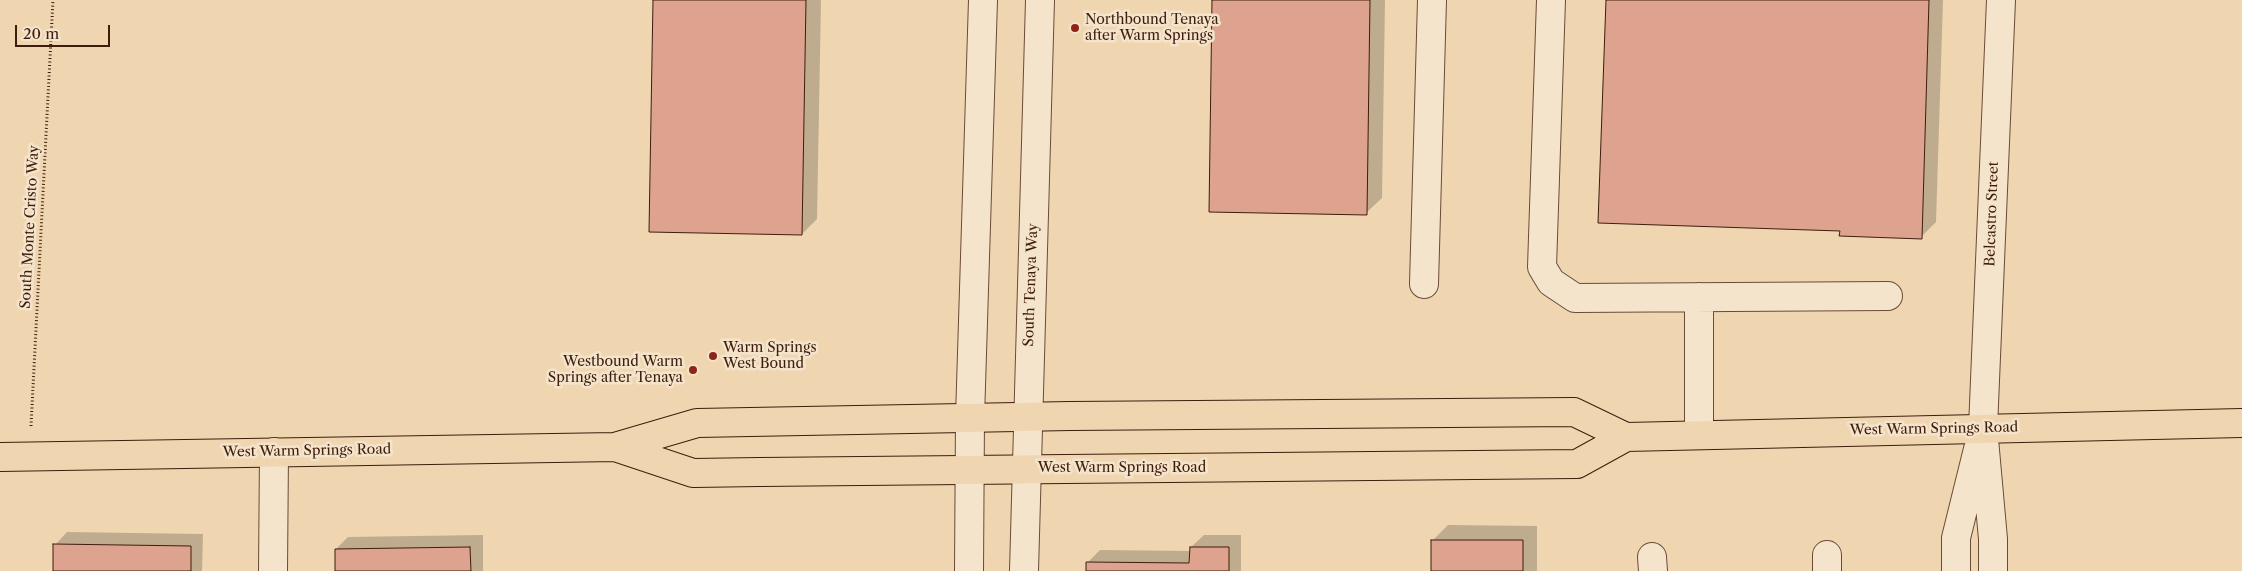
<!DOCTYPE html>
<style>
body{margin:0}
#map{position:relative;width:2242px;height:571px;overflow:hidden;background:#efd6b1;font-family:"Libre Caslon Text",serif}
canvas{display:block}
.scale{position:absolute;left:15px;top:25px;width:95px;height:22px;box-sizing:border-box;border:2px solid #3e1d0d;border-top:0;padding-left:6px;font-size:15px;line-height:18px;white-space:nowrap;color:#3e1d0d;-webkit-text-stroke:4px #f5e4cc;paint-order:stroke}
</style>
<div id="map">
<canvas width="2242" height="571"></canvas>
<div class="scale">20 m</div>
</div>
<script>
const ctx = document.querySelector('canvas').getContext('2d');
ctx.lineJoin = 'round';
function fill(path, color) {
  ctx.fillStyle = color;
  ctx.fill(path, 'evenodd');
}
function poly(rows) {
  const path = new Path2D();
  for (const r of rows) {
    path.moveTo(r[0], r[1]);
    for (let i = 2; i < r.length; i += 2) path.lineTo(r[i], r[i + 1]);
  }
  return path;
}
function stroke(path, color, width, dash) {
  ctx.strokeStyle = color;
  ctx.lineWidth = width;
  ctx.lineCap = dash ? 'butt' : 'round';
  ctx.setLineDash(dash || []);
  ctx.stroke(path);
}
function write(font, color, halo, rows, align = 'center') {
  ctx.font = font + ' "Libre Caslon Text",serif';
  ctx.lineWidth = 5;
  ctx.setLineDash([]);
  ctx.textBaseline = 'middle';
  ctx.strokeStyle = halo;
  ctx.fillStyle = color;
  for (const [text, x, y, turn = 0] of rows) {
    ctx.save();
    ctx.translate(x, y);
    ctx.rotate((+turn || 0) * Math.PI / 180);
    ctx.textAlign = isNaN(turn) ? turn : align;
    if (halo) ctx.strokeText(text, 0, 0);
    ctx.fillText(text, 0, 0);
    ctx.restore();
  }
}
fill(poly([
 [654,0,821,0,817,219,802,234],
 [1214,0,1385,0,1382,198,1366,213],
 [1607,0,1943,0,1936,222,1921,237,1841,229],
 [1448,525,1537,526,1537,571,1433,571,1433,540],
 [67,532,203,534,202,571,54,571,55,545],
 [483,535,483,571,336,571,336,549,348,537],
 [1204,535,1241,535,1241,571,1087,571,1087,563,1100,550,1191,551,1191,547]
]), '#0003');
const building = poly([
 [653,0,806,0,802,235,649,232,653,0],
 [1212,0,1370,0,1367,215,1209,212,1212,0],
 [1606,0,1929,0,1922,239,1839,236,1840,231,1598,223,1606,0],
 [1431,540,1523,540,1523,571,1431,571,1431,540],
 [53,544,191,546,191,571,53,571,53,544],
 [470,547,471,571,335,571,335,549,470,547],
 [1190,547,1229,547,1229,571,1086,571,1086,562,1189,563,1190,547]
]);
fill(building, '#dda38f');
stroke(building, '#3e1d0d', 1);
const minor = poly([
 [1551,0,1542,267,1551,282,1575,298,1888,296],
 [1424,284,1432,0],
 [1699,297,1699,435],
 [1827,555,1827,571],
 [1652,557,1653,571],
 [273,571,274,452],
 [969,571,970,418,983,0],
 [1024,571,1040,0],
 [1956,571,1956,538,1978,449],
 [1993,571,1993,539,1983,428,2001,0]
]);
const major = poly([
 [615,447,693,473,760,472,1577,464,1626,437],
 [0,457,615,447,697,423,1070,416,1574,412,1626,437,2242,423]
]);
stroke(minor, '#6a4b36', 30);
stroke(major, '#3e1d0d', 30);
stroke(poly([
 [31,426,53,0]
]), '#3e1d0d', 3, [1, 2.5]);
stroke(minor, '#f5e4cc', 28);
stroke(major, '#efd6b1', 28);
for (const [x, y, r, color] of [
 [1075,28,5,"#8f2418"],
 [713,356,5,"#8f2418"],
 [693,370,5,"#8f2418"]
]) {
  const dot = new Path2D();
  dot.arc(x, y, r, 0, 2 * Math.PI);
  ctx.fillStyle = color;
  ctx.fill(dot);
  stroke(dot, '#f5e4cc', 2);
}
write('14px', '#3e1d0d', '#f5e4cc', [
 ["Northbound Tenaya",1085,20],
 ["after Warm Springs",1085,36],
 ["Warm Springs",723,348],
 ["West Bound",723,364],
 ["Westbound Warm",683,362,"right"],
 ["Springs after Tenaya",683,378,"right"]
], 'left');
write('14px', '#3e1d0d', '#f5e4cc', [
 ["Belcastro Street",1992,214,-88],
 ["South Monte Cristo Way",30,227,-87],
 ["South Tenaya Way",1031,285,-88],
 ["West Warm Springs Road",1934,429,-1],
 ["West Warm Springs Road",307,451,-1],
 ["West Warm Springs Road",1122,468]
]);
</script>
